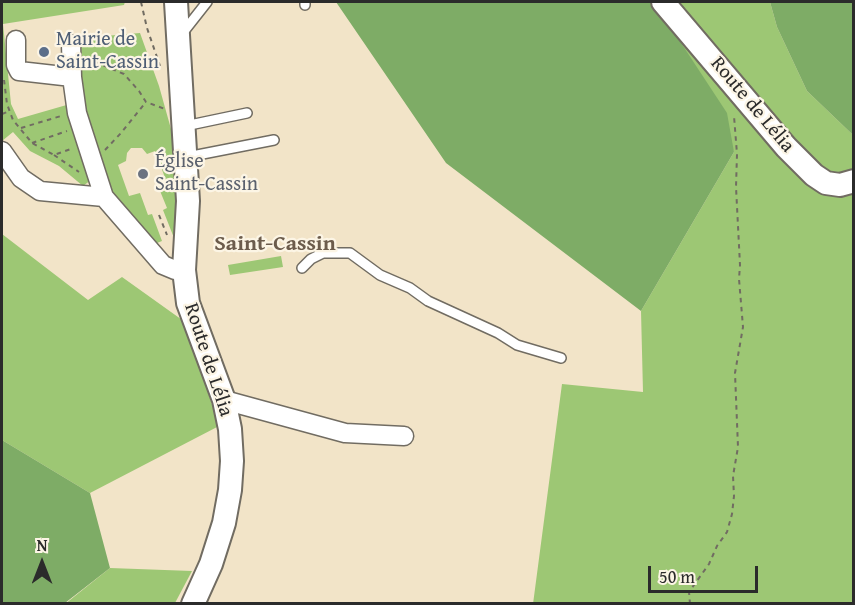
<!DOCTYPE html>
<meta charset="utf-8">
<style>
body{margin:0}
#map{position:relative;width:855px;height:605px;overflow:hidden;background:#f2e4c8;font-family:"Gentium Book Plus",serif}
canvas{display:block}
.frame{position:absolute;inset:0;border:3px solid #2b2b2b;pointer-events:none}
.north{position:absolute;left:12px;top:533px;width:60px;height:60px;-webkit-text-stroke:4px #fcf5e5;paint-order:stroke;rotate:0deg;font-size:16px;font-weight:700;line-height:24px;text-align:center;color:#2b2b2b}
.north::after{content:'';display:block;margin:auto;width:21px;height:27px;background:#2b2b2b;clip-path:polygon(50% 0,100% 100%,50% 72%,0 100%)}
.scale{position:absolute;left:648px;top:566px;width:110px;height:27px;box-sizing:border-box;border:3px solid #2b2b2b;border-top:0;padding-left:8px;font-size:18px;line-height:21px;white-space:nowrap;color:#2b2b2b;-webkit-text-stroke:4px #fcf5e5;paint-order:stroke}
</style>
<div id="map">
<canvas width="855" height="605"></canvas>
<div class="frame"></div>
<div class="north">N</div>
<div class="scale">50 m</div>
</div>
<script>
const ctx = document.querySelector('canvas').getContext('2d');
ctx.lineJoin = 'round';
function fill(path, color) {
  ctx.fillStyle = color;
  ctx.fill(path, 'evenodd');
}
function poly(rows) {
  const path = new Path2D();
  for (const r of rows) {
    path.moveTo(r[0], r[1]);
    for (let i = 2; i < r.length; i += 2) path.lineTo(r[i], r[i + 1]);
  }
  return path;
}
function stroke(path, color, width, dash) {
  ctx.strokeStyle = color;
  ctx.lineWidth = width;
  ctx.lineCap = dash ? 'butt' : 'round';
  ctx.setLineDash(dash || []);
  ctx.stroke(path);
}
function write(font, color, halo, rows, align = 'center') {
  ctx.font = font + ' "Gentium Book Plus",serif';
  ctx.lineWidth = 4.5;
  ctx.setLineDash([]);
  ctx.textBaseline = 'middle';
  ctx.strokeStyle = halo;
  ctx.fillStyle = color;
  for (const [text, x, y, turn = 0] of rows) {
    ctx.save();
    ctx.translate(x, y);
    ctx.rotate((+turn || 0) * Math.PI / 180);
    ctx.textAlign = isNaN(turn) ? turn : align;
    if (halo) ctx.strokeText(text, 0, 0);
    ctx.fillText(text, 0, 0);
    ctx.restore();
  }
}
fill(poly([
 [2,2,125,2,124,5,3,24,11,104,18,119,70,104,95,177,83,186,59,166,30,151,13,132,2,141],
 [669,2,770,2,777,27,807,91,853,135,853,603,533,604,562,384,643,392,641,311,734,152,664,16],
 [140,33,159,86,171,129,182,199,179,236,174,238,163,210,167,208,158,186,167,183,155,151,147,154,142,148,131,148,127,153,126,161,118,165,129,196,140,193,148,215,152,214,162,241,152,245,114,201,99,160,82,92,81,38],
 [2,234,88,300,122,277,185,322,219,426,90,493,2,440],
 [281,256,283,267,230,275,228,265],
 [110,568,192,571,175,603,65,604]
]), '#9dc774');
fill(poly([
 [336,2,669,2,664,17,727,113,734,152,641,311,446,163],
 [770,2,853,2,853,135,807,91,777,27],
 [2,440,90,493,110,568,65,603,2,603]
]), '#7eac66');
const service = poly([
 [305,2,305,5],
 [181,35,207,2],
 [185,126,247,113],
 [187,157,274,140],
 [302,268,311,259,323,253,350,253,380,275,410,288,428,301,498,333,517,345,561,358]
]);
const minor = poly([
 [16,40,16,65,19,71,72,77],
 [71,44,72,77,77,113,104,197],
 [2,151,21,178,40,191,104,197,163,265,175,270,184,270],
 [224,400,345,433,404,436]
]);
const tertiary = poly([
 [176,2,188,201,184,270,188,303,224,400,230,429,232,461,230,490,224,523,211,564,193,604],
 [663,2,786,147,814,175,826,183,840,185,854,181]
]);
stroke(service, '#716c62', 12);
stroke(minor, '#716c62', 21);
stroke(tertiary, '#716c62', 26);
stroke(poly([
 [141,2,147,28,160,66],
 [86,61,95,62,124,74,139,91,146,102,165,109],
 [4,80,7,104,13,120,32,143,54,155,71,149],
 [2,114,10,111],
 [21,128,61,116],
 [32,143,67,131],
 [105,150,121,133,146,102],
 [54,155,79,172],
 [159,215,167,235],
 [690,604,689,592,709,564,717,546,727,532,732,514,734,496,733,476,738,447,735,373,743,327,739,279,740,265,736,187,737,154,734,116]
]), '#716c62', 2, [4.5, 4.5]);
stroke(service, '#fff', 9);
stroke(minor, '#fff', 18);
stroke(tertiary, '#fff', 22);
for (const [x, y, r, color] of [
 [44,52,6,"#5c6f8a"],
 [143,174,6,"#6b7280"]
]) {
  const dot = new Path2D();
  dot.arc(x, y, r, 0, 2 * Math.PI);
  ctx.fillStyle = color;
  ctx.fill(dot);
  stroke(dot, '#fcf5e5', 2);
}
write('20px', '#4e5e75', '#fcf5e5', [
 ["Mairie de",56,40],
 ["Saint-Cassin",56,63]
], 'left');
write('20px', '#2b2b2b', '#fcf5e5', [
 ["Route de Lélia",752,105,50],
 ["Route de Lélia",208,360,72]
]);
write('20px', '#5b616d', '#fcf5e5', [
 ["Église",155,162],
 ["Saint-Cassin",155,185]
], 'left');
write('bold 22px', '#6c5c4c', '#fcf5e5', [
 ["Saint-Cassin",275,244]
]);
</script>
